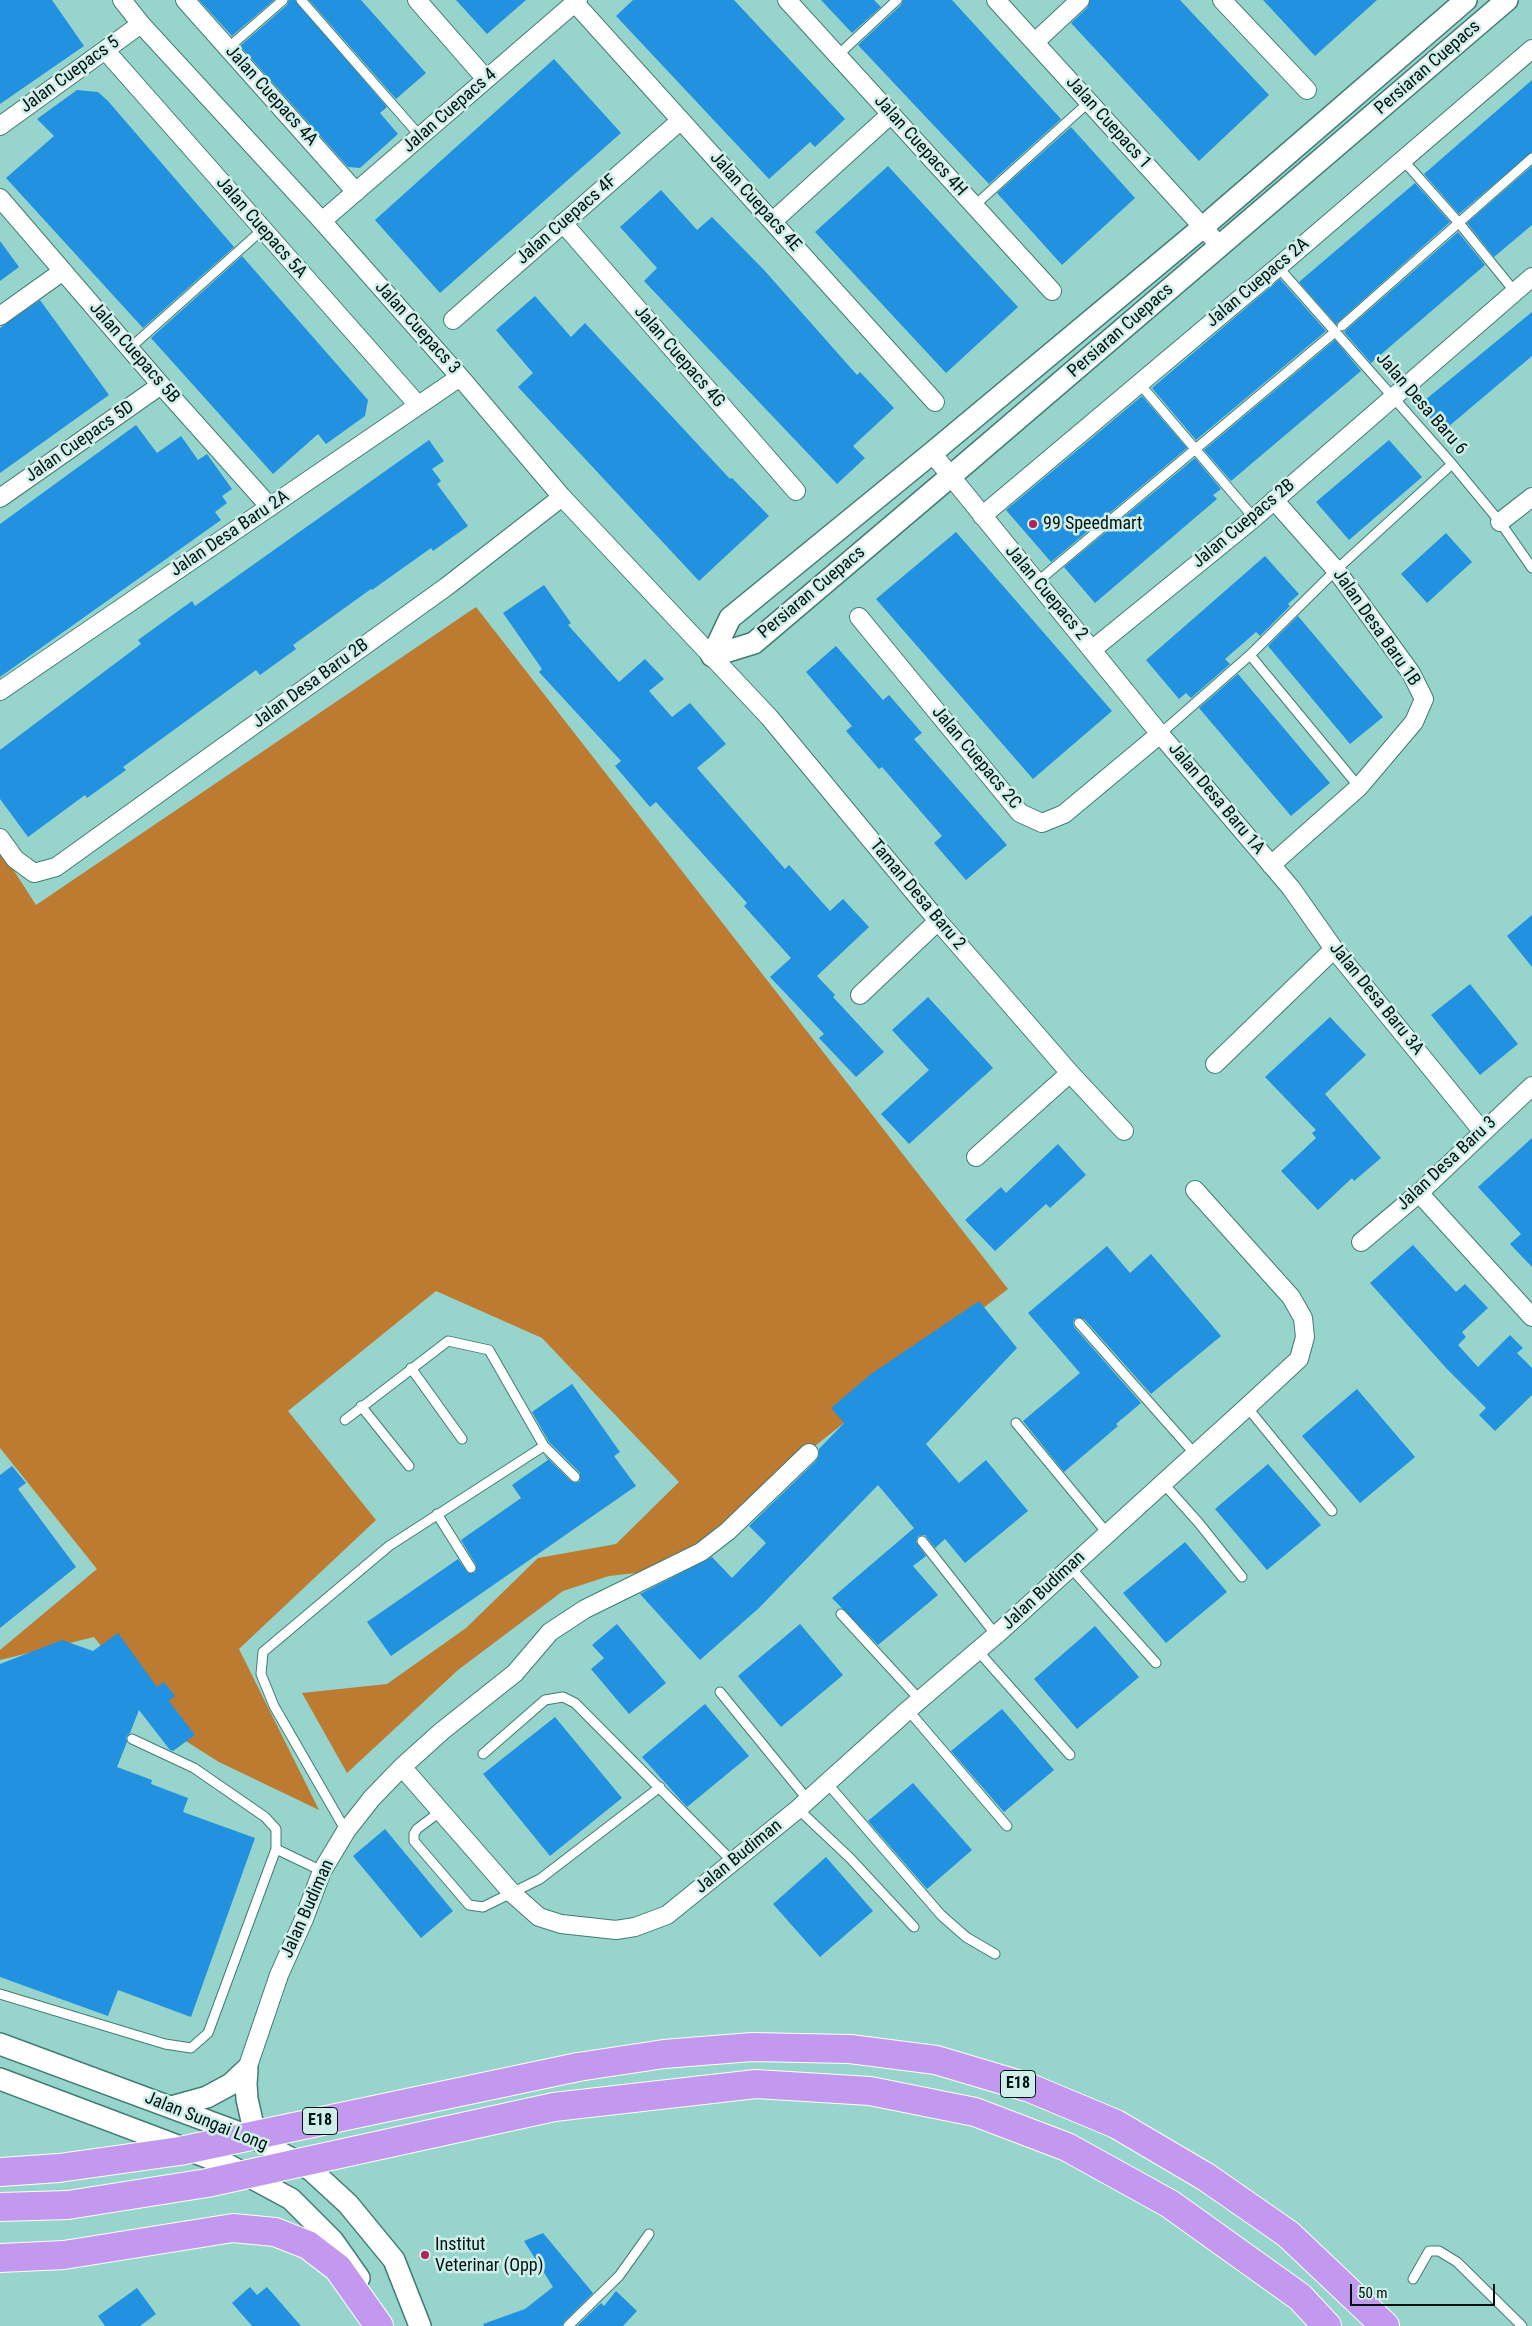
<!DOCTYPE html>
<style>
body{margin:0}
#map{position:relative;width:1532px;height:2326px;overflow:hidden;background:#97d4cb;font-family:"Roboto Condensed",sans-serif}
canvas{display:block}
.scale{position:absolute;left:1350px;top:2284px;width:145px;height:22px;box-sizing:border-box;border:2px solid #001311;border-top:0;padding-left:6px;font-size:15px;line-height:18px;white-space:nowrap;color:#001311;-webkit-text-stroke:4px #d0eee9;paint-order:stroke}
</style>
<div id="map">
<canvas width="1532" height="2326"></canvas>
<div class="scale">50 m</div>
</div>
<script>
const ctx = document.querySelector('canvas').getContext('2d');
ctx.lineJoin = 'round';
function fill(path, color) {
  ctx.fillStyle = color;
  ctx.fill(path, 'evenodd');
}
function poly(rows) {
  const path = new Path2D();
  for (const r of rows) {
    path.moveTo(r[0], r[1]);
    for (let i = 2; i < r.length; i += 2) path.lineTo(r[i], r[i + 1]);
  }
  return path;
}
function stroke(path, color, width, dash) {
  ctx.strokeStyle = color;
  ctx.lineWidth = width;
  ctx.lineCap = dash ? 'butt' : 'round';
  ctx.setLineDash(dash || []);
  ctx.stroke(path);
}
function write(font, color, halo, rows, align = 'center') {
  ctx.font = font + ' "Roboto Condensed",sans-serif';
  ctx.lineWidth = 5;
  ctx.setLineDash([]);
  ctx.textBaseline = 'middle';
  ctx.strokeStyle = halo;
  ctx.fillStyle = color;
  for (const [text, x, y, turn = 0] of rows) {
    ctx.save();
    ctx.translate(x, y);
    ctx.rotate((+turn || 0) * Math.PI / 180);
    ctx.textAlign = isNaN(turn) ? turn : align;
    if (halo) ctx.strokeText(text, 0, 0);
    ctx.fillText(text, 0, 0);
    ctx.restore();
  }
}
fill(poly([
 [476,607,1008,1289,922,1355,845,1422,745,1502,673,1569,609,1576,563,1591,458,1670,347,1773,302,1693,387,1684,466,1628,538,1558,616,1544,679,1482,542,1338,436,1291,288,1411,376,1520,239,1649,319,1810,219,1762,165,1728,94,1637,0,1660,0,1650,97,1569,0,1448,0,849,36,905]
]), '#bd7b31');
fill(poly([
 [0,0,52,0,84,46,0,104],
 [199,0,274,0,232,36],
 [289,0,295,0,387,107,380,113,398,134,360,168,348,167,240,46,287,5],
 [309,0,361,0,426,73,396,99],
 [456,0,526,0,487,34],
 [633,0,734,0,845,119,815,147,810,142,769,179,616,16],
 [821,0,874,0,881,7,852,33],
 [903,0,952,0,1061,119,989,184,858,45,901,5],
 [1090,0,1180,0,1269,95,1199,161,1071,23,1087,8],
 [1263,0,1377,0,1315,56],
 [554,59,621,133,440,293,375,220],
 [1532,80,1532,152,1459,214,1424,174],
 [77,90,98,92,108,101,234,247,143,328,6,178,54,136,37,119],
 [1071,127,1135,198,1062,265,997,193],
 [888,166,1018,307,946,373,815,232],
 [1532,166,1532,225,1494,257,1467,223],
 [1415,183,1450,222,1336,324,1299,282],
 [661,190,697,230,712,217,764,270,857,375,860,372,894,408,853,446,865,458,837,484,644,281,657,268,620,227],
 [1458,232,1485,265,1371,363,1344,332],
 [0,241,19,267,0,281],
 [242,256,368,400,365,416,326,444,318,434,273,474,151,338],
 [1280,279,1326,331,1196,440,1152,388],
 [535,296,571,337,585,323,730,479,732,478,769,516,699,581,518,387,533,373,496,330],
 [40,300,109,395,0,473,0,328],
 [1532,312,1532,356,1442,432,1419,405],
 [1335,340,1361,371,1231,481,1204,450],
 [1142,396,1187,448,1051,562,1006,510],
 [136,425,157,453,181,436,198,460,207,454,232,489,222,496,227,503,215,512,221,520,0,677,0,524],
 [429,440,444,461,432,469,441,481,437,484,468,526,433,551,431,548,372,590,371,589,293,645,296,649,260,675,256,670,123,767,126,770,87,798,85,795,28,837,0,799,0,750,141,644,138,640,192,601,195,606],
 [1389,440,1422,477,1349,540,1316,502],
 [1195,458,1221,489,1213,495,1217,499,1095,603,1064,567],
 [956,532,1112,711,1033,779,876,599],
 [1446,533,1472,562,1427,603,1401,574],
 [1265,556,1299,594,1288,604,1290,606,1260,636,1256,632,1225,659,1230,664,1191,698,1186,693,1179,699,1146,660],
 [544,585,571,623,568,625,619,682,645,659,664,679,649,691,672,717,690,703,726,744,697,768,785,869,789,865,830,911,843,899,869,927,817,976,835,995,833,997,884,1052,856,1077,819,1038,824,1034,770,977,791,958,744,906,747,903,656,802,650,807,615,766,621,761,539,672,542,669,503,613],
 [1298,616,1383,717,1350,744,1268,646],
 [836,646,883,700,889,695,922,733,914,739,1007,845,966,880,934,843,942,836,882,767,879,769,846,731,852,726,806,672],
 [1238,674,1330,783,1291,816,1199,708],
 [1532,915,1532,967,1507,936],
 [1470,984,1518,1044,1480,1075,1431,1015],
 [928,997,993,1068,909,1144,881,1114,929,1070,892,1030],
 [1330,1017,1366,1055,1325,1094,1381,1158,1354,1181,1352,1178,1318,1210,1281,1171,1316,1138,1312,1133,1316,1130,1265,1077],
 [1532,1138,1532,1267,1510,1244,1521,1234,1478,1187],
 [1058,1144,1086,1175,1050,1208,1046,1204,995,1251,965,1220,1001,1187,1006,1193],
 [1413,1245,1456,1292,1465,1284,1488,1308,1462,1332,1466,1337,1458,1345,1478,1367,1510,1335,1523,1348,1517,1353,1532,1368,1532,1395,1495,1431,1479,1415,1486,1408,1447,1369,1370,1283],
 [1107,1246,1130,1273,1151,1254,1221,1336,1151,1394,1084,1319,1075,1318,1073,1322,1074,1327,1141,1403,1116,1424,1118,1426,1064,1472,1023,1421,1080,1373,1028,1313],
 [979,1301,1017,1348,926,1444,959,1483,986,1460,1028,1511,965,1563,945,1539,935,1548,925,1535,918,1536,916,1542,926,1556,913,1566,938,1595,878,1645,832,1598,914,1528,878,1485,759,1608,700,1660,640,1594,712,1557,732,1578,766,1543,749,1526,816,1461,819,1455,819,1449,844,1423,831,1408,871,1374],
 [572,1384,620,1452,614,1456,636,1486,391,1656,367,1622,458,1559,468,1573,475,1573,476,1565,461,1540,521,1498,512,1485,548,1460,544,1455,571,1481,576,1483,580,1481,580,1473,549,1442,532,1412],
 [1357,1389,1415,1457,1360,1503,1302,1436],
 [1268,1464,1321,1525,1267,1570,1215,1509],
 [12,1466,26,1483,18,1489,76,1567,0,1628,0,1475],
 [1185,1542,1227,1592,1166,1643,1123,1593],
 [617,1624,666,1683,629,1714,591,1669,604,1658,592,1645],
 [800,1624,843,1675,781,1727,738,1676],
 [1095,1626,1139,1677,1077,1729,1034,1679],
 [118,1633,157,1687,164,1682,175,1696,169,1701,195,1735,173,1751,170,1750,139,1710,130,1733,126,1737,127,1742,117,1767,152,1780,151,1784,188,1798,183,1812,255,1838,191,2017,118,1990,108,2016,0,1977,0,1664,62,1640,93,1651],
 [705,1704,749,1756,687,1807,642,1757],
 [1002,1709,1054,1770,1004,1812,951,1751],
 [555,1717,622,1798,550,1856,483,1774],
 [913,1783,972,1850,927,1889,868,1821],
 [385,1829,453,1911,421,1938,353,1856],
 [826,1857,873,1911,820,1957,773,1904],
 [543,2233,593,2293,564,2322,562,2326,484,2326,483,2324,525,2309,553,2287,524,2241],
 [250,2287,257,2295,267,2287,301,2326,252,2326,232,2303],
 [137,2288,156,2314,140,2326,105,2326,98,2316],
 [616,2291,637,2311,623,2326,577,2326,601,2303,604,2306]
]), '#2291df');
const service = poly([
 [301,0,420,136],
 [228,48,283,0],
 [837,56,897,0],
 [1403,160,1459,223,1515,292],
 [974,206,1089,102],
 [1278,267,1452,464,1500,522,1532,568],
 [1342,326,1532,158],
 [130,348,262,230],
 [1139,383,1254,518],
 [1037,582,1335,332],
 [1250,655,1359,787],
 [1160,734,1250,655,1336,570,1452,464],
 [1079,1323,1195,1454],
 [411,1368,462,1439],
 [361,1406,409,1466],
 [1247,1407,1332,1511],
 [345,1420,448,1341,489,1350,544,1446,575,1477],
 [1016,1423,1107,1533],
 [1163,1483,1198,1522,1242,1577],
 [437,1514,471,1568],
 [922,1541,996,1635],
 [1070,1567,1156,1663],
 [841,1614,920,1700],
 [978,1651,1070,1755],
 [720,1692,808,1800],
 [908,1710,1007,1826],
 [483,1754,545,1700,563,1697,575,1703,733,1862],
 [827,1783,941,1915,966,1937,995,1954],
 [798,1809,850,1858,914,1927],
 [441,1811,417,1829,414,1834,414,1841,469,1905,483,1907,540,1879,660,1787],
 [346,1831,274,1706,261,1674,263,1652,389,1546,544,1446],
 [276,1849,322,1871],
 [0,1994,165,2044,191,2048,208,2033,276,1849,276,1829,265,1817,194,1768,132,1739],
 [1413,2279,1429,2251,1439,2251,1457,2262,1522,2326],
 [568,2326,619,2276,649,2234]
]);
const minor = poly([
 [122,0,141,24,322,221,460,377,562,497,769,717,938,921,1070,1073,1124,1131],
 [185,0,356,192],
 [417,0,486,79],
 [787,0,1052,291],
 [996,0,1220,246],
 [1222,0,1307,90],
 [575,3,935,402],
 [1035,42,1080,0],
 [105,50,418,405],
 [0,126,141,24],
 [0,198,161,385,270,507],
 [322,221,578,0],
 [773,221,891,114],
 [563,223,796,491],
 [0,316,63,271],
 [453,320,680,121],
 [932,453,1160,734,1291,888,1334,949,1483,1132],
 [0,498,161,385],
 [982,516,1278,267,1532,49],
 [1500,522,1532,497],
 [859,617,1020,813,1042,823,1064,814,1160,734],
 [1093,649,1254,518,1532,277],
 [0,691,460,377],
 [0,838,15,859,34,873,56,867,446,587,562,497],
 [1271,865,1359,787,1414,722,1424,699,1411,673,1336,570,1274,500],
 [860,995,938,921],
 [1215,1064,1334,949],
 [976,1157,1070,1073],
 [1419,1193,1532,1317],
 [1361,1242,1419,1193,1532,1086],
 [402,1767,442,1731,515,1673,550,1632,585,1609,701,1552,728,1531,809,1453],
 [247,2069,279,1975,304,1919,322,1871,346,1831,372,1798,402,1767,513,1894,539,1917,561,1924,616,1930,635,1927,667,1915,798,1809,908,1710,996,1635,1247,1407,1299,1359,1305,1337,1303,1318,1291,1297,1195,1190]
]);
const tertiary = poly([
 [712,656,754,643,951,476,1507,0],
 [712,656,730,618,932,453,1203,227,1466,0],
 [0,2044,256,2139,311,2170,348,2204,394,2260,420,2326],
 [247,2069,246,2084,247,2099,256,2139],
 [0,2079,228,2165,291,2199,333,2241,359,2278],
 [171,2107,207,2097,231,2084,247,2069]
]);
const motorway = poly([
 [578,2067,664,2054,752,2047,850,2049,936,2060,1030,2088,1116,2124,1206,2177,1288,2234,1385,2326],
 [554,2107,756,2084,870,2091,975,2112,1067,2147,1170,2204,1300,2297,1327,2326],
 [0,2172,59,2168],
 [0,2207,68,2205],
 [0,2258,64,2255,233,2228,275,2232,308,2245,338,2268,379,2326]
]);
stroke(service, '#417c75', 11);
stroke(minor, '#417c75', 20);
stroke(tertiary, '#417c75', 24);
stroke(motorway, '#fff', 30);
stroke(service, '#fff', 9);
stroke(minor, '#fff', 18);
stroke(tertiary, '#fff', 21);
stroke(motorway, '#c299ee', 28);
const motorwayBridge = poly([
 [59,2168,180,2151,578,2067],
 [68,2205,207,2183,554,2107]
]);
stroke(motorwayBridge, '#fff', 30, []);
stroke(motorwayBridge, '#c299ee', 28);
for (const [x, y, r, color] of [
 [1033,524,5,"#b22256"],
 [425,2255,5,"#b22256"]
]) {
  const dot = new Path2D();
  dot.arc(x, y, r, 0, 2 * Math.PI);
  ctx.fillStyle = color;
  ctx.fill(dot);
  stroke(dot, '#d0eee9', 2);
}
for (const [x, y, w] of [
 [1018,2084,35],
 [320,2121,35]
]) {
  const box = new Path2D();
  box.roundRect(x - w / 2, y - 13.5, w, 27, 4);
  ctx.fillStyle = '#d0eee9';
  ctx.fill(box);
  stroke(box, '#001311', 1);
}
write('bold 16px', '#001311', null, [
 ["E18",1018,2084],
 ["E18",320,2121]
]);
write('18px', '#001311', '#d0eee9', [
 ["Persiaran Cuepacs",1428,68,-41],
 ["Jalan Cuepacs 5",70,75,-36],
 ["Jalan Cuepacs 4A",271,96,48],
 ["Jalan Cuepacs 4",450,111,-41],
 ["Jalan Cuepacs 1",1108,123,48],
 ["Jalan Cuepacs 4H",920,146,48],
 ["Jalan Cuepacs 4E",755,202,48],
 ["Jalan Cuepacs 4F",567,220,-41],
 ["Jalan Cuepacs 5A",261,228,49],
 ["Jalan Cuepacs 2A",1258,283,-40],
 ["Jalan Cuepacs 3",417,328,48],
 ["Persiaran Cuepacs",1121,331,-41],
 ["Jalan Cuepacs 5B",134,353,49],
 ["Jalan Cuepacs 4G",679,357,49],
 ["Jalan Desa Baru 6",1421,404,49],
 ["Jalan Cuepacs 5D",80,442,-35],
 ["Jalan Cuepacs 2B",1244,524,-40],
 ["Jalan Desa Baru 2A",230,534,-34],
 ["Persiaran Cuepacs",812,593,-40],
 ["Jalan Cuepacs 2",1046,593,50],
 ["Jalan Desa Baru 1B",1376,628,55],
 ["Jalan Desa Baru 2B",311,684,-36],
 ["Jalan Cuepacs 2C",976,758,50],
 ["Jalan Desa Baru 1A",1216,799,50],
 ["Taman Desa Baru 2",917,895,50],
 ["Jalan Desa Baru 3A",1376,999,51],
 ["Jalan Desa Baru 3",1447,1164,-43],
 ["Jalan Budiman",1044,1591,-43],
 ["Jalan Budiman",739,1857,-39],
 ["Jalan Budiman",308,1909,-66],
 ["Jalan Sungai Long",206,2122,22]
]);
write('18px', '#001311', '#d0eee9', [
 ["99 Speedmart",1043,524],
 ["Institut",435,2245],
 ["Veterinar (Opp)",435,2266]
], 'left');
</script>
